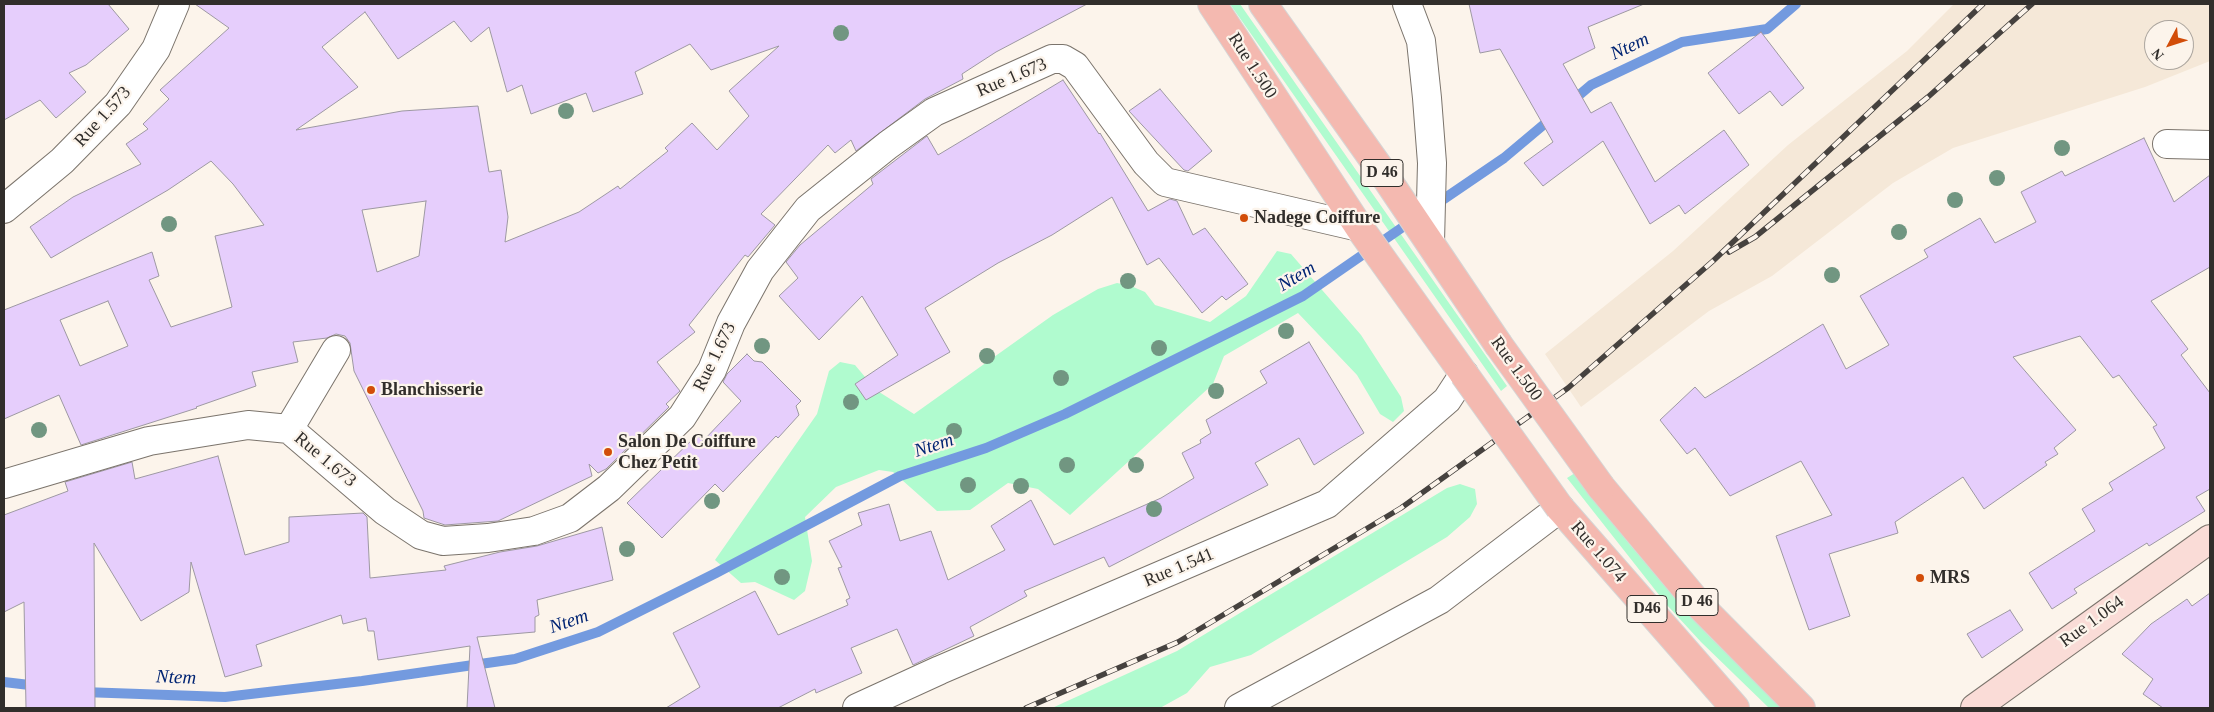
<!DOCTYPE html>
<style>
body{margin:0}
#map{position:relative;width:2214px;height:712px;overflow:hidden;background:#fcf4eb;font-family:"Times New Roman",serif}
canvas{display:block}
.frame{position:absolute;inset:0;border:5px solid #312e2b;pointer-events:none}
.north{position:absolute;left:2144px;top:20px;width:50px;height:50px;box-sizing:border-box;background:#fcf4eb;border:1px solid #aba59e;border-radius:50%;rotate:230deg;font-size:14px;font-weight:700;line-height:20px;text-align:center;color:#312e2b}
.north::after{content:'';display:block;margin:auto;width:18px;height:22px;background:#d24d09;clip-path:polygon(50% 0,100% 100%,50% 72%,0 100%)}
</style>
<div id="map">
<canvas width="2214" height="712"></canvas>
<div class="frame"></div>
<div class="north">N</div>
</div>
<script>
const ctx = document.querySelector('canvas').getContext('2d');
ctx.lineJoin = 'round';
function fill(path, color) {
  ctx.fillStyle = color;
  ctx.fill(path, 'evenodd');
}
function poly(rows) {
  const path = new Path2D();
  for (const r of rows) {
    path.moveTo(r[0], r[1]);
    for (let i = 2; i < r.length; i += 2) path.lineTo(r[i], r[i + 1]);
  }
  return path;
}
function stroke(path, color, width, dash) {
  ctx.strokeStyle = color;
  ctx.lineWidth = width;
  ctx.lineCap = dash ? 'butt' : 'round';
  ctx.setLineDash(dash || []);
  ctx.stroke(path);
}
function write(font, color, halo, rows, align = 'center') {
  ctx.font = font + ' "Times New Roman",serif';
  ctx.lineWidth = 4.5;
  ctx.setLineDash([]);
  ctx.textBaseline = 'middle';
  ctx.strokeStyle = halo;
  ctx.fillStyle = color;
  for (const [text, x, y, turn = 0] of rows) {
    ctx.save();
    ctx.translate(x, y);
    ctx.rotate((+turn || 0) * Math.PI / 180);
    ctx.textAlign = isNaN(turn) ? turn : align;
    if (halo) ctx.strokeText(text, 0, 0);
    ctx.fillText(text, 0, 0);
    ctx.restore();
  }
}
fill(poly([
 [1954,4,2210,4,2210,61,2145,87,1953,148,1893,183,1772,276,1709,311,1581,407,1545,354,1673,251,1788,145,1907,51],
 [2154,30,2184,30,2184,60,2154,60]
]), '#f5e8d8');
fill(poly([
 [1230,4,1240,4,1307,100,1507,386,1501,391],
 [1277,251,1291,254,1361,335,1401,397,1404,411,1393,422,1380,414,1357,375,1298,313,1224,356,1213,384,1070,515,1038,489,1008,483,970,510,937,511,893,472,879,470,836,487,805,517,812,561,805,591,794,600,755,582,741,583,715,560,817,414,829,371,840,362,855,365,876,390,914,414,1053,315,1098,289,1117,283,1131,286,1145,292,1155,305,1210,322,1246,296],
 [1575,473,1627,541,1675,598,1709,636,1783,708,1769,708,1701,642,1667,605,1567,478],
 [1460,484,1475,489,1477,504,1470,517,1447,537,1251,655,1210,667,1187,693,1160,708,1052,708,1177,651,1447,488]
]), '#b0fbcf');
stroke(poly([
 [1571,102,1591,85,1682,42,1767,29,1796,4],
 [1435,205,1504,158,1554,116],
 [4,682,38,686],
 [83,692,225,697,362,681,515,659,598,632,716,573,900,476,986,448,1065,414,1303,296,1413,220]
]), '#739adf', 10);
const building = poly([
 [4,4,108,4,129,29,86,65,69,73,86,92,56,118,40,100,4,120,4,4],
 [195,4,1087,4,996,52,962,74,963,79,925,99,856,151,851,140,835,153,828,145,761,214,775,225,748,257,745,255,689,325,695,332,657,362,680,391,666,404,669,407,606,469,598,473,589,464,592,476,498,521,445,525,424,518,423,511,354,371,350,343,345,336,336,334,327,338,293,342,298,362,252,372,256,386,196,407,197,408,81,445,59,395,4,419,4,310,152,252,159,276,149,280,171,327,232,307,215,236,264,225,233,184,211,161,168,190,51,258,30,227,73,197,141,164,126,144,148,129,143,124,169,99,160,90,229,28,195,4],
 [365,12,398,59,454,21,471,42,489,27,507,92,522,85,531,114,586,93,593,112,643,94,635,72,690,44,711,70,779,46,729,91,749,116,717,150,692,123,665,148,668,151,620,189,618,186,579,212,505,242,508,217,501,170,489,172,478,106,402,111,296,130,358,87,322,47,365,12],
 [426,201,419,256,377,272,362,210,426,201],
 [108,301,128,346,80,366,60,320,108,301],
 [1469,4,1644,4,1588,27,1595,48,1563,64,1591,113,1611,102,1655,182,1724,130,1749,165,1685,214,1679,205,1650,224,1603,141,1543,186,1524,163,1553,142,1500,49,1480,53,1469,4],
 [1761,32,1804,88,1782,106,1770,91,1739,114,1708,73,1761,32],
 [1063,80,1099,134,1100,133,1148,211,1170,199,1177,201,1193,235,1205,228,1248,284,1226,300,1222,296,1202,313,1159,258,1147,265,1112,197,1052,235,998,263,925,308,950,352,866,400,855,384,898,355,862,296,819,340,779,296,798,278,786,262,800,245,873,184,871,179,927,136,938,155,1063,80],
 [1160,89,1212,151,1188,171,1184,170,1129,111,1160,89],
 [2144,138,2174,202,2210,175,2210,267,2151,301,2188,349,2181,355,2210,393,2210,489,2196,497,2205,511,2149,546,2147,543,2074,589,2077,593,2052,609,2029,573,2095,531,2082,509,2113,490,2109,483,2165,448,2153,427,2157,425,2119,375,2113,378,2080,336,2013,357,2076,430,2054,448,2058,454,2045,462,2047,465,1984,509,1963,477,1895,522,1898,533,1829,554,1850,616,1809,630,1776,536,1832,515,1801,461,1730,496,1695,448,1687,454,1660,420,1695,387,1705,398,1823,324,1846,369,1889,345,1860,296,1928,257,1924,250,1980,218,1995,243,2036,222,2021,192,2062,171,2065,176,2144,138],
 [1309,342,1364,433,1314,465,1299,438,1255,463,1268,485,1109,567,1104,557,1024,591,1027,596,970,627,974,636,913,665,897,629,851,648,862,673,816,693,815,689,778,708,666,708,700,687,673,633,755,591,778,635,848,605,846,600,850,598,838,568,842,567,829,541,862,525,858,513,889,504,900,541,931,531,948,580,1005,550,991,526,1031,500,1054,545,1161,498,1194,478,1182,453,1201,443,1200,440,1211,433,1206,420,1267,383,1260,371,1309,342],
 [747,354,754,361,762,362,801,401,796,406,799,415,778,438,776,436,723,492,715,484,662,538,627,503,697,435,703,441,741,401,723,382,727,374,747,354],
 [218,456,245,555,289,542,289,517,363,513,367,517,370,578,446,570,444,566,500,552,537,546,602,527,613,580,537,600,539,615,535,617,535,632,477,637,495,708,467,708,470,646,378,660,374,631,368,631,366,618,343,624,341,615,256,645,262,666,225,677,191,562,189,592,141,621,94,543,95,708,26,708,24,602,4,612,4,515,68,491,65,482,132,462,135,479,218,456],
 [2210,593,2210,708,2163,708,2143,694,2153,679,2122,654,2151,624,2177,606,2187,599,2192,606,2210,593],
 [2010,610,2023,630,1982,658,1967,634,2010,610]
]);
fill(building, '#e6cefc');
stroke(building, '#9d98a2', 1);
const street = poly([
 [1407,4,1421,41,1427,98,1432,163,1430,242],
 [2167,144,2210,145],
 [4,209,62,161,118,104,156,49,175,4],
 [289,429,336,350],
 [4,484,149,441,248,425,289,429,385,511,421,535,443,541,488,538,534,531,570,518,609,488,682,417,712,370,731,323,760,270,808,209,888,145,934,112,1052,59,1063,59,1075,66,1146,163,1165,182,1359,227],
 [857,708,940,670,1327,504,1447,400,1464,374],
 [1239,708,1439,600,1560,508]
]);
const secondary = poly([
 [1975,708,2210,539]
]);
const primary = poly([
 [1212,4,1359,227,1464,374],
 [1263,4,1378,166,1498,344],
 [1601,487,1702,608,1801,708],
 [1560,508,1735,708]
]);
stroke(street, '#7b746c', 30);
stroke(secondary, '#7b746c', 30);
stroke(primary, '#d6d5d5', 30);
stroke(street, '#fff', 28);
stroke(secondary, '#fadcd7', 28);
stroke(primary, '#f4b9b0', 28);
const rail = poly([
 [1729,252,1755,237,1928,97,2032,4],
 [1026,708,1178,642,1401,508,1568,388,1713,261,1983,4]
]);
stroke(rail, '#46423f', 5.5);
stroke(rail, '#fcf4eb', 4, [11]);
const primaryBridge = poly([
 [1498,344,1601,487],
 [1464,374,1560,508]
]);
stroke(primaryBridge, '#d6d5d5', 30, []);
stroke(primaryBridge, '#f4b9b0', 28);
ctx.fillStyle = '#719681';
for (const [x, y] of [
 [841,33],
 [566,111],
 [2062,148],
 [1997,178],
 [1955,200],
 [169,224],
 [1899,232],
 [1832,275],
 [1128,281],
 [1286,331],
 [762,346],
 [1159,348],
 [987,356],
 [1061,378],
 [1216,391],
 [851,402],
 [39,430],
 [954,431],
 [1067,465],
 [1136,465],
 [968,485],
 [1021,486],
 [712,501],
 [1154,509],
 [627,549],
 [782,577]
]) {
  ctx.beginPath();
  ctx.arc(x, y, 8, 0, 2 * Math.PI);
  ctx.fill();
}
for (const [x, y, r, color] of [
 [1244,218,5,"#d24d09"],
 [371,390,5,"#d24d09"],
 [608,452,5,"#d24d09"],
 [1920,578,5,"#d24d09"]
]) {
  const dot = new Path2D();
  dot.arc(x, y, r, 0, 2 * Math.PI);
  ctx.fillStyle = color;
  ctx.fill(dot);
  stroke(dot, '#fcf4eb', 2);
}
for (const [x, y, w] of [
 [1382,173,42],
 [1697,602,42],
 [1647,609,40]
]) {
  const box = new Path2D();
  box.roundRect(x - w / 2, y - 13.5, w, 27, 4);
  ctx.fillStyle = '#fcf4eb';
  ctx.fill(box);
  stroke(box, '#312e2b', 1);
}
write('bold 16px', '#312e2b', null, [
 ["D 46",1382,173],
 ["D 46",1697,602],
 ["D46",1647,609]
]);
write('18px', '#312e2b', '#fcf4eb', [
 ["Rue 1.500",1252,66,57],
 ["Rue 1.673",1012,78,-23],
 ["Rue 1.573",103,117,-48],
 ["Rue 1.673",715,357,-64],
 ["Rue 1.500",1516,369,54],
 ["Rue 1.673",325,460,40],
 ["Rue 1.074",1598,552,49],
 ["Rue 1.541",1179,568,-23],
 ["Rue 1.064",2092,622,-36]
]);
write('bold 18px', '#312e2b', '#fcf4eb', [
 ["Nadege Coiffure",1254,218],
 ["Blanchisserie",381,390],
 ["Salon De Coiffure",618,442],
 ["Chez Petit",618,463],
 ["MRS",1930,578]
], 'left');
write('italic 19px', '#002473', '#fcf4eb', [
 ["Ntem",1630,47,-25],
 ["Ntem",1297,277,-31],
 ["Ntem",934,446,-18],
 ["Ntem",569,622,-19],
 ["Ntem",176,678,2]
]);
</script>
